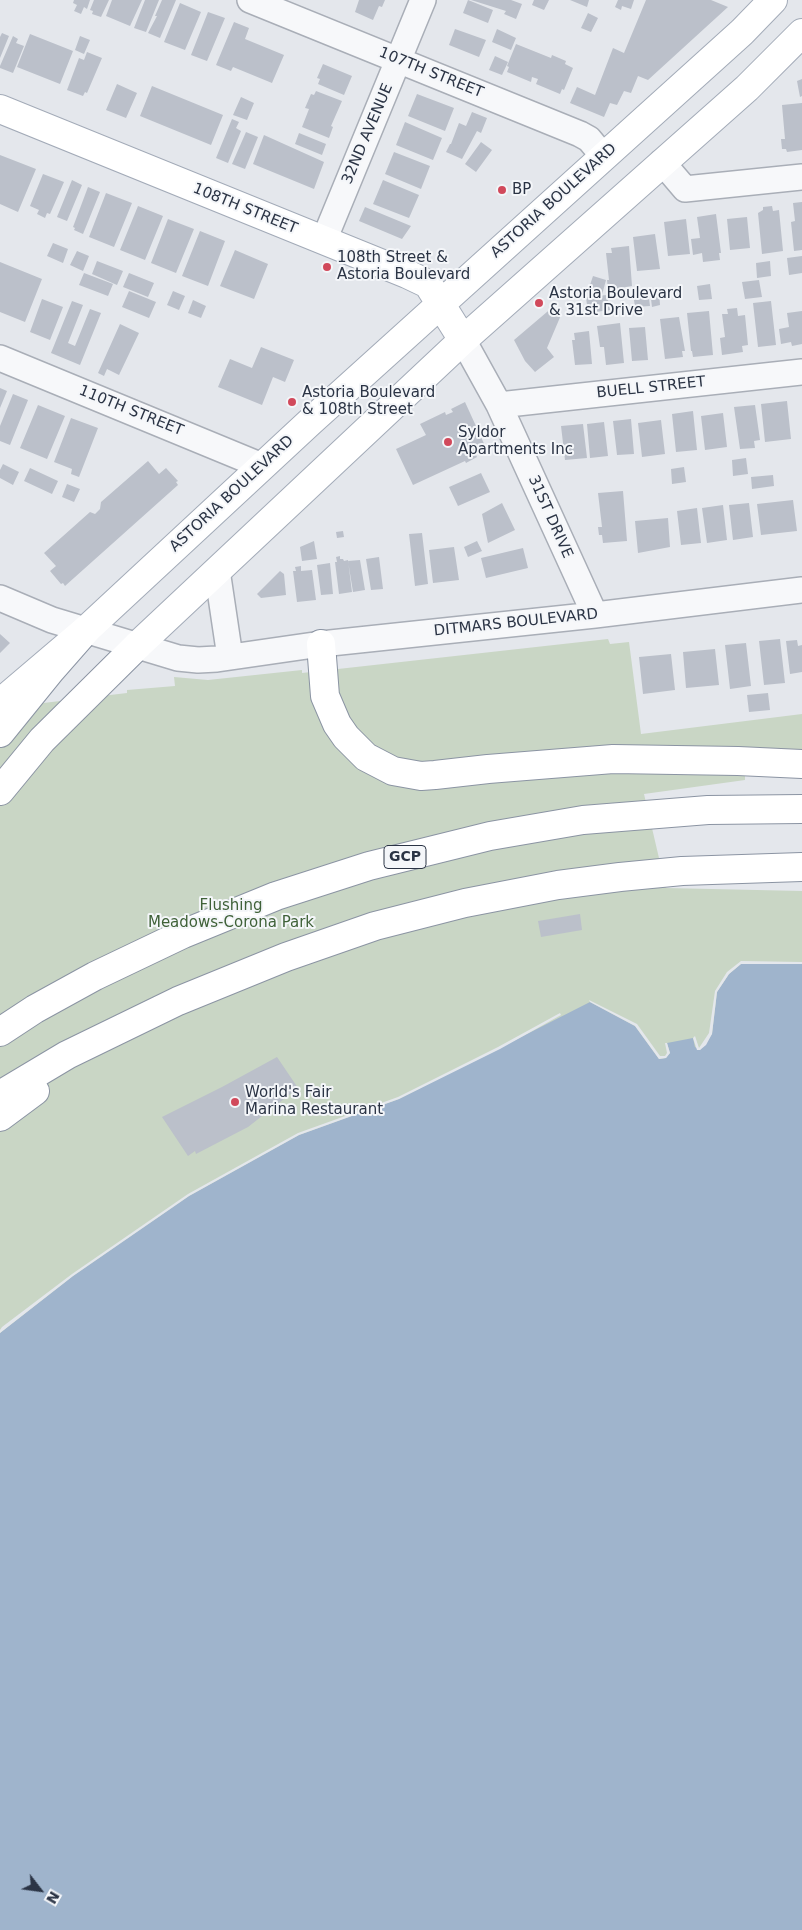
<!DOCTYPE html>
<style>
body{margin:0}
#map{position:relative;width:802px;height:1930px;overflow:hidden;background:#e4e7ec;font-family:"DejaVu Sans",sans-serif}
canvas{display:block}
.north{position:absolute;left:15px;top:1865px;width:50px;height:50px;-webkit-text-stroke:4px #f4f6f9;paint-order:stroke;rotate:120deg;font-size:14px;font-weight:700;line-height:20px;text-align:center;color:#2b3445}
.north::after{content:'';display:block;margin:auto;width:18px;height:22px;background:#2b3445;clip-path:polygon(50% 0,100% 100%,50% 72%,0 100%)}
</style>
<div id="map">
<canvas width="802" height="1930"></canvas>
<div class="north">N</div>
</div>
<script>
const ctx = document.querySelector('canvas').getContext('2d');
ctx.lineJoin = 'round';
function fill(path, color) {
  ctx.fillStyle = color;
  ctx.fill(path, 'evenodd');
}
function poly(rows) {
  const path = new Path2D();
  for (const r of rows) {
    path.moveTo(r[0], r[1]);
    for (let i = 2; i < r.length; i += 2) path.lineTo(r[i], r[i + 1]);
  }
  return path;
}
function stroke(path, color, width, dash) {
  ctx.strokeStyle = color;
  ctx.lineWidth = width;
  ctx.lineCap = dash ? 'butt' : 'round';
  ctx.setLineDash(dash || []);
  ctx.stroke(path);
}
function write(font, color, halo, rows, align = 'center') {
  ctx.font = font + ' "DejaVu Sans",sans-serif';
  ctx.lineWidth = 4;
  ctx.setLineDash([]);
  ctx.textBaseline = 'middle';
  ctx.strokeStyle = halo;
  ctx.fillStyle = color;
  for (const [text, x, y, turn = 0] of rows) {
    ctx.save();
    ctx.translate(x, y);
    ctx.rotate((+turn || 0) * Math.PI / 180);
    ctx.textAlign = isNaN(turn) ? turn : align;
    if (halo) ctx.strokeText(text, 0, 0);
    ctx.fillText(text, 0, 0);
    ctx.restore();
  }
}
fill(poly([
 [608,639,610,644,629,642,641,734,802,714,802,756,745,775,745,780,644,794,666,888,802,891,802,1088,0,1392,0,717,10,707,127,693,127,690,175,686,174,677,208,680,302,670,302,673]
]), '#c9d6c5');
fill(poly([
 [741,964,802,964,802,1930,0,1930,0,1333,73,1276,189,1196,299,1135,399,1099,590,1002,635,1026,659,1059,666,1058,670,1053,667,1043,693,1038,695,1047,700,1050,712,1034,717,992,729,974]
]), '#9fb4cc');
fill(poly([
 [741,961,802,962,802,964,741,964,729,974,717,992,712,1034,706,1045,700,1050,697,1050,693,1038,695,1036,699,1048,709,1033,715,991,727,972],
 [589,1000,637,1024,660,1056,665,1056,667,1053,665,1043,667,1043,670,1053,666,1058,659,1059,635,1026,590,1002],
 [560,1013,561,1015,500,1049,399,1099,299,1135,189,1196,73,1276,0,1333,0,1330,2,1327,72,1274,188,1194,298,1133,398,1097,498,1047]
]), '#e4e7ec');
fill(poly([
 [74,0,90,0,87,9,84,7,81,14,74,11,77,5,73,3],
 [94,0,109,0,101,17,92,14,93,11,90,10],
 [112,0,142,0,130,26,106,16],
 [145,0,159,0,146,32,134,28],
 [162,0,176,0,160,38,148,33,157,16,155,16],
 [359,0,385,0,382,7,379,6,373,20,355,12],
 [468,0,493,10,488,23,463,13],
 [471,0,511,0,522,4,516,19,504,14,506,11],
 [534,0,549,0,544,10,532,5],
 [570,0,589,0,587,7],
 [618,0,634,0,631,9,622,6,621,10,615,7],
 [646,0,711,0,728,7,648,80,638,76,631,93,624,91,617,105,610,103,604,117,570,103,577,87,595,95,613,48,624,53],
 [180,3,201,12,185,50,164,42],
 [208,12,225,18,207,61,191,55],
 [588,13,598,18,591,32,581,28],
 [234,22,249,28,245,39,284,55,272,83,233,67,231,71,216,65],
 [455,29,486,40,479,57,449,45],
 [497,29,516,38,511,50,492,42],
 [2,33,9,36,0,58,0,37],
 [30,34,73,51,60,84,17,67],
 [13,36,18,39,16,43,24,46,13,73,0,68,0,66],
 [80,36,90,40,84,54,75,50],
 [516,44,551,58,552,55,566,61,565,64,573,68,564,90,562,89,560,94,536,84,538,79,532,77,531,82,507,72,509,67,507,66],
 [87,52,102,58,87,93,85,92,83,96,67,90,79,58,84,60],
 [495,56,508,62,502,75,489,70],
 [323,64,352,76,344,95,318,84,320,79,317,78],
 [802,79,802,96,800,97,797,81],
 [117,84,137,93,126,118,106,110],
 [152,86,223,115,211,145,140,116],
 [316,91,342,101,331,126,333,127,329,138,302,127,309,109,305,108,311,94,314,95],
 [417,94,454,108,445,131,408,116],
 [241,97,254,103,247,120,233,115],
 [802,103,802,150,787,152,786,149,782,149,781,139,785,139,782,105],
 [472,112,487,118,481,133,477,131,462,159,446,152,450,144,451,144,459,123,466,126],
 [232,119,239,122,236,128,241,131,228,163,216,158],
 [405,122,442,138,433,160,396,145],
 [246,132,258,137,245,169,232,164],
 [299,133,326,144,322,155,295,144],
 [264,135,324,162,314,189,253,164],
 [481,142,492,150,476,172,465,164],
 [394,152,430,166,421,189,385,174],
 [0,155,36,169,18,212,0,204],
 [43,174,64,182,50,214,47,213,45,218,37,214,39,210,30,206],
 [72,180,82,185,67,221,57,217],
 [383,180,419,195,409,218,373,204],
 [88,187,100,192,83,234,74,230,75,228,73,227],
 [106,193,132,203,114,247,89,237],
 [802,202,802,250,794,251,791,222,795,221,793,203],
 [138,206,163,216,145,260,120,250],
 [772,206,773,211,779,210,783,251,762,254,758,213,763,210,763,207],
 [365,207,411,226,402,239,359,221],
 [716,214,721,253,719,253,720,260,703,262,702,253,693,255,691,239,700,238,697,217],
 [747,217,750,248,730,250,727,219],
 [168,219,194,229,176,273,151,263],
 [686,219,690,254,668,256,664,222],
 [200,231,225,241,208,286,182,276],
 [655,234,660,269,637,271,633,237],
 [53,243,68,249,63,263,47,256],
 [629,246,632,286,608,290,607,280,609,280,606,253,612,253,611,248],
 [235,250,268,264,254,299,220,286],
 [77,251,89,256,83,271,70,265],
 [802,256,802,273,789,275,787,258],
 [97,261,123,271,117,285,92,274],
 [770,261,771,276,757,278,756,263],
 [0,262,42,279,25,322,0,312],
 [84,273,113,284,108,296,79,285],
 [129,273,154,283,148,297,123,287],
 [593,276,606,280,602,295,588,291],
 [759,280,762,297,745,299,742,282],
 [710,284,712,299,699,300,697,286],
 [659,290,660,305,652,307,650,291],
 [129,291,156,302,149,318,122,307],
 [173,291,185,296,179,310,167,305],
 [648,291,650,306,635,307,633,293],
 [607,295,610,310,588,313,586,297],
 [42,299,63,307,50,340,30,332],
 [193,300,206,306,201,318,188,313],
 [72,301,83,305,68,343,75,346,90,309,101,313,80,365,51,353],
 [771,301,776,345,758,347,753,303],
 [554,306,561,315,547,348,554,357,535,372,525,361,514,340],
 [737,308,738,316,745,315,748,345,742,346,743,352,722,355,720,338,725,337,722,314,728,314,727,309],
 [709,311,713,355,693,357,692,351,691,351,687,313],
 [802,311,802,344,792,346,791,342,781,344,779,329,789,327,787,313],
 [679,317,685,351,682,351,683,357,665,359,660,319],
 [620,323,624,363,606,365,604,347,600,347,597,326],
 [120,324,139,333,119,375,107,369,104,376,98,373],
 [645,327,648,360,632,361,629,328],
 [589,331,592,364,575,365,572,340,575,340,574,333],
 [261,347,294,360,285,382,273,377,262,405,218,387,230,359,252,368],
 [0,388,7,391,0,408],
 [13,394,28,400,10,445,0,441,0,426],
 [787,401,791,439,765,442,761,404],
 [465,402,486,448,475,453,477,457,466,463,465,461,413,485,396,449,426,435,420,424,445,412,446,415,453,412,451,409],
 [38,405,65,416,47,459,20,448],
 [755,405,760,440,754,441,755,448,740,449,734,407],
 [693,411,697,450,676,452,672,414],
 [723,413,727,447,705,450,701,416],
 [71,418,98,428,79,477,71,474,72,469,54,462],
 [631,419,634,454,617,455,613,421],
 [661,420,665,454,642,457,638,423],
 [604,422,608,456,590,458,587,424],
 [583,424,587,458,565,460,561,426],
 [746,458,748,474,733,476,732,460],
 [148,461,159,474,166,468,178,481,176,482,178,485,65,586,63,583,61,584,50,571,56,566,44,553,90,512,95,514,100,509,101,502],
 [3,464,19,472,13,485,0,478,0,470],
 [684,467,686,482,672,484,671,469],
 [30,468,58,481,52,494,24,481],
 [481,473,490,492,458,506,449,487],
 [773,475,774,486,752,489,751,477],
 [67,484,80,489,74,502,62,497],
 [623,491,627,541,603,543,602,535,599,535,598,527,602,527,598,493],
 [793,500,797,531,761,535,757,504],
 [502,503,515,530,488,543,482,514],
 [749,503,753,537,733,540,729,505],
 [723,505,727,540,707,543,702,508],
 [697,508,701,543,681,545,677,511],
 [668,518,670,547,638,553,635,521],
 [343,531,344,537,337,538,336,532],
 [422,533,428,584,415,586,409,534],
 [314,541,317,559,302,561,300,547],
 [477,541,482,551,468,557,464,547],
 [454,547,459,580,433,583,429,550],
 [523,548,528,568,486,578,481,558],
 [340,556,340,559,343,559,344,561,348,560,352,592,339,594,335,562,337,562,336,557],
 [379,557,383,589,371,590,366,559],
 [360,560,365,590,353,592,348,561],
 [330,563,333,594,321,595,317,565],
 [301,566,301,571,312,570,316,600,297,602,293,571,296,571,295,567],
 [280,571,284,574,286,595,261,598,257,594],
 [0,634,10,643,0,653],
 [780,639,785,683,764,685,759,641],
 [797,640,798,646,802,645,802,672,790,674,786,641],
 [746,643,751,686,730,689,725,645],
 [715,649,719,685,686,688,683,652],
 [671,654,675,690,643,694,639,657],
 [768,693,770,710,749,712,747,695],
 [580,914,582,930,541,937,538,921],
 [277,1057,298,1088,248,1127,196,1154,195,1151,188,1156,162,1117,222,1087]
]), '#bbc0ca');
const minor = poly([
 [250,0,580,134,589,139,604,157],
 [662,162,685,189,802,177],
 [324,240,423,0],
 [463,340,499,405,595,615],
 [0,358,262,466],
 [499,405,802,372],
 [217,570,230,657],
 [0,598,52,620,178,658,198,660,217,659,321,644,595,615,802,590]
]);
const major = poly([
 [0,109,407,274,428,284,463,340],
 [138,645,463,340,747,88,802,33],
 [0,703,87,629,310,422,742,32,773,0]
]);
const highway = poly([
 [321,644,325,696,337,724,346,737,366,757,393,771,421,776,435,775,488,769,613,759,738,761,802,764],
 [0,733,51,670,87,629],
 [0,791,42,740,138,645],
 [0,1032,35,1009,95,976,183,934,276,896,369,866,490,836,583,820,708,810,802,809],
 [0,1095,67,1055,178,1001,286,957,375,926,465,903,558,885,620,877,682,871,802,867],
 [0,1117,35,1091]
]);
stroke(minor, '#a9aeb7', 28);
stroke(major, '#a3abb8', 30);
stroke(highway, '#8b94a3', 30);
stroke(minor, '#f7f8fa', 25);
stroke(major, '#fff', 28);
stroke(highway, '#fff', 28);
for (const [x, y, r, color] of [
 [502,190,5,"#d1495b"],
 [327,267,5,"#d1495b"],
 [539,303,5,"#d1495b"],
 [292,402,5,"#d1495b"],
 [448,442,5,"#d1495b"],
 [235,1102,5,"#d1495b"]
]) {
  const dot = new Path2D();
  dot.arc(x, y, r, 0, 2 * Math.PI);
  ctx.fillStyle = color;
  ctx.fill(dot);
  stroke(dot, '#f4f6f9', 2);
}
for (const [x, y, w] of [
 [405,857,42]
]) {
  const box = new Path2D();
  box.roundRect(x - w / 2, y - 11.5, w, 23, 4);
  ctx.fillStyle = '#f4f6f9';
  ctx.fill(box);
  stroke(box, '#2b3445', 1);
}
write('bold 14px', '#2b3445', null, [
 ["GCP",405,857]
]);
write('15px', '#2b3445', '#f4f6f9', [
 ["107TH STREET",431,73,22],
 ["32ND AVENUE",368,134,-67],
 ["ASTORIA BOULEVARD",554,201,-42],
 ["108TH STREET",245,209,22],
 ["BUELL STREET",651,388,-6],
 ["110TH STREET",131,411,22],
 ["ASTORIA BOULEVARD",232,494,-43],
 ["31ST DRIVE",550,517,66],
 ["DITMARS BOULEVARD",516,623,-6]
]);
write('15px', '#2b3445', '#f4f6f9', [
 ["BP",512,190],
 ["108th Street &",337,258],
 ["Astoria Boulevard",337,275],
 ["Astoria Boulevard",549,294],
 ["& 31st Drive",549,311],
 ["Astoria Boulevard",302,393],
 ["& 108th Street",302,410],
 ["Syldor",458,433],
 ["Apartments Inc",458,450],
 ["World's Fair",245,1093],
 ["Marina Restaurant",245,1110]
], 'left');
write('15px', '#3f6138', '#f4f6f9', [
 ["Flushing",231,906],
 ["Meadows-Corona Park",231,923]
]);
</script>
